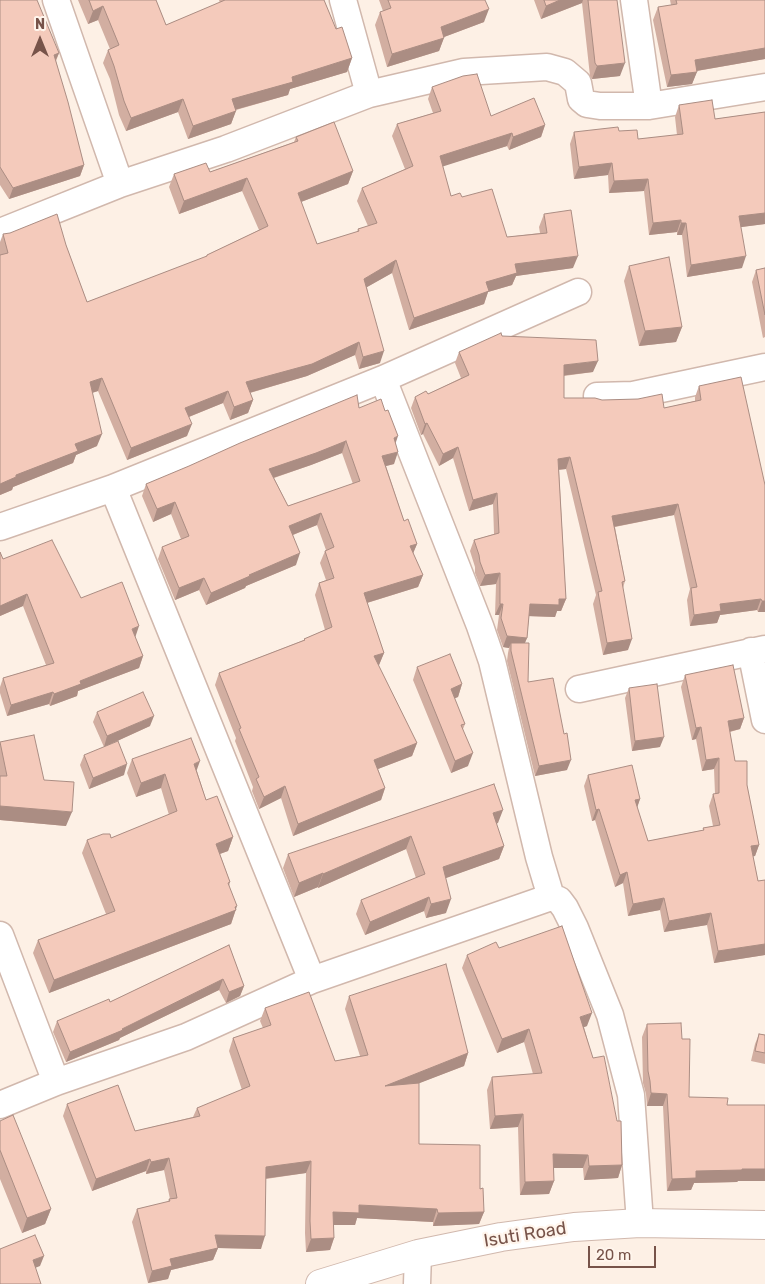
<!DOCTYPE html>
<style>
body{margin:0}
#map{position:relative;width:765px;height:1284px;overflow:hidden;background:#fdf0e5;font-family:Rubik,sans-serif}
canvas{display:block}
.north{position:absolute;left:15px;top:15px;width:50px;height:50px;-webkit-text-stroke:4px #fff5ec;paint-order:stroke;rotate:0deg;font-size:14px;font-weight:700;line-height:20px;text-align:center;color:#775349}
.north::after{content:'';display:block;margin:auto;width:18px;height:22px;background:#775349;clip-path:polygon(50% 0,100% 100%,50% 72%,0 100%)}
.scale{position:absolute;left:588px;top:1246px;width:68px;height:22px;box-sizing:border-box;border:2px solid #775349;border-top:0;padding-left:6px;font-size:15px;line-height:18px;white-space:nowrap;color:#775349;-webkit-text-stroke:4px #fff5ec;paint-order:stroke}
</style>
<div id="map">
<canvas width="765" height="1284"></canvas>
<div class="north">N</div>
<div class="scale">20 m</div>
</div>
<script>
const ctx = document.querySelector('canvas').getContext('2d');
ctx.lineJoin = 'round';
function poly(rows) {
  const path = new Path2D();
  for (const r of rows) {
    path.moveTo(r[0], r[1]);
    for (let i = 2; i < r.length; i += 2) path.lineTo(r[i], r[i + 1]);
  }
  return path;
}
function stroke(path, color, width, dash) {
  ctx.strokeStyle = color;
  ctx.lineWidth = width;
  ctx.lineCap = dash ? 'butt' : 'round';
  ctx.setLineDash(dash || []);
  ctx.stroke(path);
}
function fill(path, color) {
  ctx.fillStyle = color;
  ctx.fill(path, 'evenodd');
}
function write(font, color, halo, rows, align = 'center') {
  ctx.font = font + ' Rubik,sans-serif';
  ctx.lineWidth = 4.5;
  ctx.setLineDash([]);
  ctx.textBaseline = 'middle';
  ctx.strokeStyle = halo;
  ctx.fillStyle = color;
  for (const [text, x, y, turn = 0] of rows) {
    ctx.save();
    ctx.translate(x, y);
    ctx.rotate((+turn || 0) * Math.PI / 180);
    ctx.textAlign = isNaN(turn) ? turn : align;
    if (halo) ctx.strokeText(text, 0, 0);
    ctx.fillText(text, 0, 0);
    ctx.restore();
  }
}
const minor = poly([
 [56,0,120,184],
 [343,0,369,94],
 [634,0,649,106],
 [0,232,120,184,226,149,369,94,464,72,547,67,565,72,578,83,581,99,587,104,600,106,649,106,765,87],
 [383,379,480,626,492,661,539,857,551,897,559,900,565,908,575,928,610,1015,631,1095,640,1223],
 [597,396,633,395,765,367],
 [113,488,312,980],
 [0,527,113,488,383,379,578,292],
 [751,651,765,720],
 [579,689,765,649],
 [0,935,56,1082],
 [0,1105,56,1082,186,1037,312,980,551,897],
 [417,1284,418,1254]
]);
const tertiary = poly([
 [320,1284,418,1254,501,1237,574,1227,640,1223,765,1225]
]);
stroke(minor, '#d1b8ad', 29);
stroke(tertiary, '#d1b8ad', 30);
stroke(minor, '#fff', 26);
stroke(tertiary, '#fff', 28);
fill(poly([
 [0,0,59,53,56,61,84,165,80,176,9,199,0,185],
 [78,0,156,0,166,25,220,3,219,0,324,0,336,29,352,58,347,72,290,89,288,95,236,110,231,124,188,139,178,112,126,131,119,115,110,79,103,63,108,50,110,49,98,20,88,24],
 [379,0,485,0,484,22,444,37,439,51,387,67,375,25,380,12,383,11],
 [534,0,617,0,620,76,592,79,590,76,582,3,541,19],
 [670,0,765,0,765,59,697,71,692,84,667,87,653,20,658,7,671,5],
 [432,87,491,116,545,125,541,137,509,150,507,146,442,166,451,196,462,197,507,237,540,233,539,227,544,214,573,268,516,276,512,285,488,292,484,304,409,330,392,273,367,287,380,363,359,369,355,355,307,376,250,393,253,400,248,413,230,420,223,403,189,417,187,436,127,460,98,391,92,393,97,446,76,455,73,463,13,487,12,490,0,495,0,242,3,234,66,245,87,302,206,257,207,255,259,230,242,191,179,214,169,187,174,174,210,172,294,142,296,137,353,171,348,184,301,202,317,244,357,232,358,229,368,226,357,201,362,188,405,169,392,136,397,124,433,113,428,99],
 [679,105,715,119,765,112,765,224,741,227,742,268,687,277,682,235,677,235,677,232,649,235,644,191,609,193,608,175,574,179,570,144,574,132,619,131,638,139,677,135,675,117],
 [629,266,682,327,676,342,639,346,624,281],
 [765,268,765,337,763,338,752,282,756,270],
 [502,336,593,372,564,376,564,398,602,400,664,408,695,401,695,397,699,386,765,485,765,612,758,612,757,610,720,615,717,623,690,626,687,600,690,589,674,515,615,527,625,581,623,588,628,650,603,655,593,604,596,595,566,469,559,470,566,599,561,611,557,611,555,617,529,616,527,638,525,643,528,682,567,770,535,776,507,661,508,653,509,648,503,647,497,630,499,615,495,615,496,584,480,586,475,573,475,567,470,551,474,540,494,534,493,504,469,511,453,458,439,466,423,434,421,435,411,408,415,397,428,394,461,378,455,363,459,352],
 [359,408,396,444,394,464,386,466,404,521,417,544,413,553,423,575,418,587,367,603,384,653,379,665,378,665,417,743,412,756,378,769,385,788,381,800,293,836,281,798,259,809,252,791,253,787,235,741,236,738,215,685,219,673,304,640,304,639,325,630,315,595,319,583,326,580,320,563,325,551,326,550,317,525,293,535,296,565,246,586,245,588,206,605,199,590,175,600,158,559,162,547,181,539,171,514,153,522,142,496,146,484],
 [342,453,353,484,288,506,274,478,311,465],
 [0,552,3,559,81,598,135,638,143,656,139,668,78,691,77,696,50,706,49,704,7,716,0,693,0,687,3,678,46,665,23,606,0,616],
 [417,667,462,684,458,697,454,698,465,724,463,729,468,766,451,773,413,680],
 [685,675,744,718,740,729,730,732,735,761,747,785,759,845,755,856,753,856,758,881,765,880,765,955,714,963,707,925,664,932,660,910,628,916,623,883,615,887,595,820,592,821,584,786,588,775,640,799,637,807,648,841,703,830,703,828,713,826,709,806,713,794,715,794,714,769,702,771,696,739,692,740,681,687],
 [629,688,660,747,632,751,625,698],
 [97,712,150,726,104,747,93,722],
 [0,742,44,780,66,826,0,820],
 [84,755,124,775,89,789,80,765],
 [132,759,197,771,206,800,233,837,228,851,220,854,230,882,229,887,236,909,231,924,49,993,33,953,38,940,106,914,82,853,87,840,111,838,169,815,161,788,136,797,127,773],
 [498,823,496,824,504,846,499,859,445,878,446,913,426,918,424,911,365,935,356,914,361,900,416,878,406,849,318,888,318,887,294,897,283,868,288,854],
 [229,945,244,986,240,996,226,1003,219,990,120,1038,119,1040,66,1062,53,1032,57,1021,110,1002],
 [499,948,587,1026,584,1027,622,1165,618,1178,584,1180,583,1168,554,1168,554,1181,549,1194,520,1195,518,1127,490,1129,487,1090,492,1077,533,1074,524,1042,497,1053,462,968,467,955],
 [349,996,468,1053,464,1066,419,1083,419,1144,480,1189,484,1212,479,1224,433,1226,433,1222,357,1218,355,1225,334,1225,334,1238,330,1250,306,1252,305,1233,306,1173,266,1179,261,1249,218,1248,213,1260,171,1270,168,1279,148,1283,132,1222,137,1209,168,1202,169,1199,170,1199,164,1170,146,1174,146,1171,92,1191,63,1116,67,1104,135,1131,193,1117,197,1108,242,1090,229,1051,233,1038,263,1028,260,1021,265,1008,335,1061,360,1056,345,1009],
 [647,1024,682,1039,689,1097,727,1105,765,1181,738,1181,737,1182,694,1183,691,1190,667,1191,663,1106,647,1106,646,1094,643,1083,642,1037],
 [759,1034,765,1035,765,1064,751,1061,755,1044],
 [0,1121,51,1209,45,1224,22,1233,0,1179]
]), '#d2aea1');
fill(poly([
 [560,0,583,0,582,3,541,19,546,6],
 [103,6,98,20,88,24,93,11],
 [489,9,484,22,436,40,441,27],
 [444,38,439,51,387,67,392,54],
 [765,48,765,59,690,72,695,60],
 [59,53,54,64,54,55],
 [352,58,347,72,290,89,288,95,227,112,232,99,292,77],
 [625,63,620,76,592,79,597,66],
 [697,72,692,84,667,87,671,75],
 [183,99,178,112,126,131,131,118],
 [236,111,231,124,188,139,193,126],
 [545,125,541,137,509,150,513,137],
 [512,133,507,146,435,169,440,156],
 [612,163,608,175,574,179,579,167],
 [84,165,80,176,9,199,13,188],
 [353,171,348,184,293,205,298,193],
 [247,178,242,191,179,214,184,201],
 [648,179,644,191,609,193,614,181],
 [765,213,765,224,734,228,739,216],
 [681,220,677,232,649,235,653,223],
 [681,223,686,223,682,235,677,235],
 [578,256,573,268,516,276,512,285,488,292,484,304,409,330,414,318,486,282,515,264],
 [746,256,742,268,687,277,691,265],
 [396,260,392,273,360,291,364,279],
 [682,327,676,342,639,346,645,331],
 [359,342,355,355,307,376,242,395,246,382],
 [384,351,380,363,359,369,363,357],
 [598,361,593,372,559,376,564,365],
 [102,378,98,391,85,395,90,382],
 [228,391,223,403,181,420,185,408],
 [253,400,248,413,230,420,234,407],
 [427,423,423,434,421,435,425,424],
 [192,424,187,436,127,460,131,448],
 [102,434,97,446,76,455,73,463,13,487,12,490,0,495,0,484,16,475,75,444],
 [398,436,394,448,394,438],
 [346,441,342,453,311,465,264,481,269,469],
 [458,447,453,458,439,466,443,454],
 [398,452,394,464,378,468,382,456],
 [570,457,566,469,554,470,558,459],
 [497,493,493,504,469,511,473,500],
 [175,502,171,514,153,522,157,509],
 [678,504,674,515,608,528,612,516],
 [321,513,317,525,285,538,289,526],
 [417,544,412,556,410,546],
 [300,553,296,565,246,586,245,588,206,605,211,593,249,575],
 [500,573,496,584,480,586,485,575],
 [423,575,418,587,360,605,364,593],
 [204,578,199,590,175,600,179,588],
 [27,594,23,606,0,616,0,606],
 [559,599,566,599,561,611,557,611,555,617,526,616,530,604],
 [761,599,757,610,720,615,717,623,690,626,694,615,720,604],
 [762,601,765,601,765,612,758,612],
 [500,604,503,604,499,615,495,615],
 [139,626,135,638,132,629],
 [507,636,527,638,522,649,511,643,509,648,503,647],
 [632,639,628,650,603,655,607,643],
 [384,653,379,665,369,668,374,656],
 [143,656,139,668,78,691,77,696,50,706,54,694,80,681],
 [462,684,458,697,446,702,451,689],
 [53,692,49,704,7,716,11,705],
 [154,716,150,726,104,747,107,736],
 [744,718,740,729,724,733,728,721],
 [701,727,696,739,692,740,696,728],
 [664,737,660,747,632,751,635,741],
 [417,743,412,756,370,772,374,760],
 [473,753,468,766,451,773,455,761],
 [719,758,714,769,702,771,706,760],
 [571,760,567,770,535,776,539,766],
 [200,761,195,775,194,764],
 [127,764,124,775,89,789,93,778],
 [165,774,161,788,136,797,141,783],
 [285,786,281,798,259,809,264,797],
 [385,788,381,800,293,836,298,824],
 [640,799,636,811,635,800],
 [0,806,72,812,66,826,0,820],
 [599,809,595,820,592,821,596,810],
 [503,810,498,823,488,826,493,813],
 [411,836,406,849,318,888,323,874],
 [233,837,228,851,211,857,216,844],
 [759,845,755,856,747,858,751,846],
 [504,846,499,859,438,881,443,867],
 [627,872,623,883,615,887,620,875],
 [323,873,318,887,294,897,299,883],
 [429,897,424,911,365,935,370,922],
 [664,898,660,910,628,916,633,904],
 [451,899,446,913,426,918,431,904],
 [237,906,231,924,49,993,54,980],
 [711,913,707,925,664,932,669,921],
 [765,944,765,955,714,963,718,951],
 [223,979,219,990,120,1038,119,1040,66,1062,70,1052,122,1029],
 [244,986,240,996,226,1003,229,992],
 [592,1013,587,1026,576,1030,580,1017],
 [529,1029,524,1042,497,1053,502,1039],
 [468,1053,464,1066,381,1098,385,1086],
 [651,1093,667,1094,663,1106,647,1106],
 [523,1114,518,1127,490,1129,495,1116],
 [553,1154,588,1155,583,1168,548,1168],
 [169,1158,164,1170,146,1174,151,1162],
 [150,1159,146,1171,92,1191,96,1179],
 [311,1161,306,1173,262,1179,266,1167],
 [622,1165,618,1178,584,1180,589,1166],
 [742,1169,765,1169,765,1181,738,1181,737,1182,694,1183,691,1190,667,1191,672,1179,696,1171],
 [554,1181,549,1194,520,1195,525,1182],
 [359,1205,437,1209,433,1222,357,1218,355,1225,328,1225,333,1212],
 [51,1209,45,1224,22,1233,27,1218],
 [484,1212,479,1224,433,1226,438,1213],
 [215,1235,265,1236,261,1249,218,1248,213,1260,171,1270,168,1279,148,1283,152,1271,170,1259],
 [334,1238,330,1250,306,1252,311,1239],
 [44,1256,40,1266,30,1270,33,1260]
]), '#ab8d83');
const building = poly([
 [0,0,37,0,59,53,54,55,68,102,84,165,13,188,0,167,0,0],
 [89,0,156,0,166,25,225,0,324,0,336,29,342,27,352,58,292,77,293,82,232,99,236,111,193,126,183,99,131,118,124,101,114,66,108,50,119,45,103,6,93,11,89,0],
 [388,0,485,0,489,9,441,27,444,38,392,54,380,12,391,8,388,0],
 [544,0,560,0,546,6,544,0],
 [588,0,617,0,625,63,597,66,595,63,588,0],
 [676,0,765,0,765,48,695,60,697,72,671,75,658,7,677,4,676,0],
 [477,74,491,116,534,98,545,125,513,137,512,133,440,156,451,196,460,193,462,197,492,189,507,237,547,233,544,214,571,210,578,256,515,264,517,273,486,282,489,291,414,318,396,260,364,279,384,351,363,357,359,342,312,364,246,382,253,400,234,407,228,391,185,408,192,424,131,448,102,378,90,382,102,434,75,444,78,451,16,475,16,477,0,484,0,255,8,253,3,234,10,233,57,214,66,245,87,302,207,256,207,255,268,226,247,178,184,201,174,174,206,163,210,172,298,141,296,137,334,122,353,171,298,193,317,244,359,231,358,229,377,223,362,188,413,166,397,124,441,111,432,87,463,76,477,74],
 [712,100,715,119,765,112,765,213,739,216,746,256,691,265,686,223,681,223,681,220,653,223,648,179,614,181,612,163,579,167,574,132,618,127,619,131,637,130,638,139,683,134,679,105,712,100],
 [669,257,682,327,645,331,629,266,669,257],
 [765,268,765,315,756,270,765,268],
 [501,333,502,336,596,340,598,361,564,365,564,398,595,398,602,400,638,399,662,394,664,408,701,400,699,386,741,377,765,485,765,601,762,601,761,599,720,604,721,611,694,615,691,588,697,587,678,504,612,516,625,581,622,582,632,639,607,643,598,592,602,591,570,457,558,459,566,599,559,599,559,605,530,604,527,638,507,636,501,618,503,604,500,604,500,573,485,575,480,562,479,555,474,540,499,533,497,493,473,500,458,447,443,454,427,423,425,424,415,397,426,391,428,394,469,375,459,352,501,333],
 [357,395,359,408,381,399,385,411,388,410,398,436,394,438,398,452,382,456,404,521,408,519,417,544,410,546,423,575,364,593,384,653,374,656,417,743,374,760,385,788,298,824,285,786,264,797,256,779,259,777,239,729,241,728,219,673,305,640,304,639,332,627,319,583,334,578,325,551,334,547,321,513,289,526,300,553,249,575,250,576,211,593,204,578,179,588,162,547,189,536,175,502,157,509,146,484,189,466,240,443,357,395],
 [346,441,360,481,288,506,269,469,316,453,346,441],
 [52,540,81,598,122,582,139,626,132,629,143,656,80,681,81,684,54,694,53,692,11,705,3,678,54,663,27,594,0,606,0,552,3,559,52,540],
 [511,643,529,643,528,682,553,678,564,734,567,733,571,760,539,766,511,651,511,643],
 [450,654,462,684,451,689,465,724,461,725,473,753,455,761,417,667,450,654],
 [733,665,744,718,728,721,735,761,747,761,747,785,759,845,751,846,758,881,765,880,765,944,718,951,711,913,669,921,664,898,633,904,627,872,620,875,599,809,596,810,588,775,632,765,640,799,635,800,648,841,704,830,703,828,720,825,713,794,719,793,719,758,706,760,701,727,696,728,685,675,733,665],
 [657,684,664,737,635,741,629,688,657,684],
 [143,692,154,716,107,736,97,712,143,692],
 [34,735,44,780,74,782,72,812,0,806,0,776,7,776,0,742,34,735],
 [191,738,200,761,194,764,206,800,217,796,233,837,216,844,230,882,228,883,237,906,235,907,236,910,54,980,38,940,115,911,87,840,103,834,110,834,111,838,177,811,165,774,141,783,132,759,191,738],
 [118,741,127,764,93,778,84,755,118,741],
 [494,784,503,810,493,813,504,846,443,867,451,899,431,904,429,897,370,922,361,900,425,874,411,836,323,874,323,873,299,883,288,854,494,784],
 [562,926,592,1013,580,1017,593,1058,604,1056,617,1121,621,1121,622,1165,589,1166,588,1155,553,1154,554,1181,525,1182,523,1114,495,1116,492,1077,542,1073,529,1029,502,1039,467,955,496,942,499,948,562,926],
 [229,945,244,986,229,992,223,979,122,1029,123,1030,70,1052,57,1021,109,999,110,1002,229,945],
 [446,964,468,1053,385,1086,419,1083,419,1144,480,1145,480,1189,483,1188,484,1212,438,1213,437,1209,359,1205,359,1213,333,1212,334,1238,311,1239,310,1221,311,1161,266,1167,265,1236,215,1235,218,1248,170,1259,172,1266,152,1271,137,1209,170,1201,169,1199,177,1198,169,1158,151,1162,150,1159,96,1179,67,1104,118,1085,135,1131,200,1116,197,1108,250,1086,233,1038,271,1025,265,1008,309,992,335,1061,368,1055,349,996,446,964],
 [681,1023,682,1039,690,1039,689,1097,728,1098,727,1105,765,1105,765,1169,742,1169,742,1170,696,1171,696,1178,672,1179,667,1094,651,1093,650,1081,648,1071,647,1024,681,1023],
 [759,1034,765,1035,765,1053,755,1051,759,1034],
 [13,1115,51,1209,27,1218,0,1150,0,1121,13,1115],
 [35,1235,44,1256,33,1260,41,1284,0,1284,0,1249,35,1235]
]);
fill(building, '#f4cabb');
stroke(building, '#ab8d83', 1);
write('18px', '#775349', '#fff5ec', [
 ["Isuti Road",525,1235,-9]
]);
</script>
